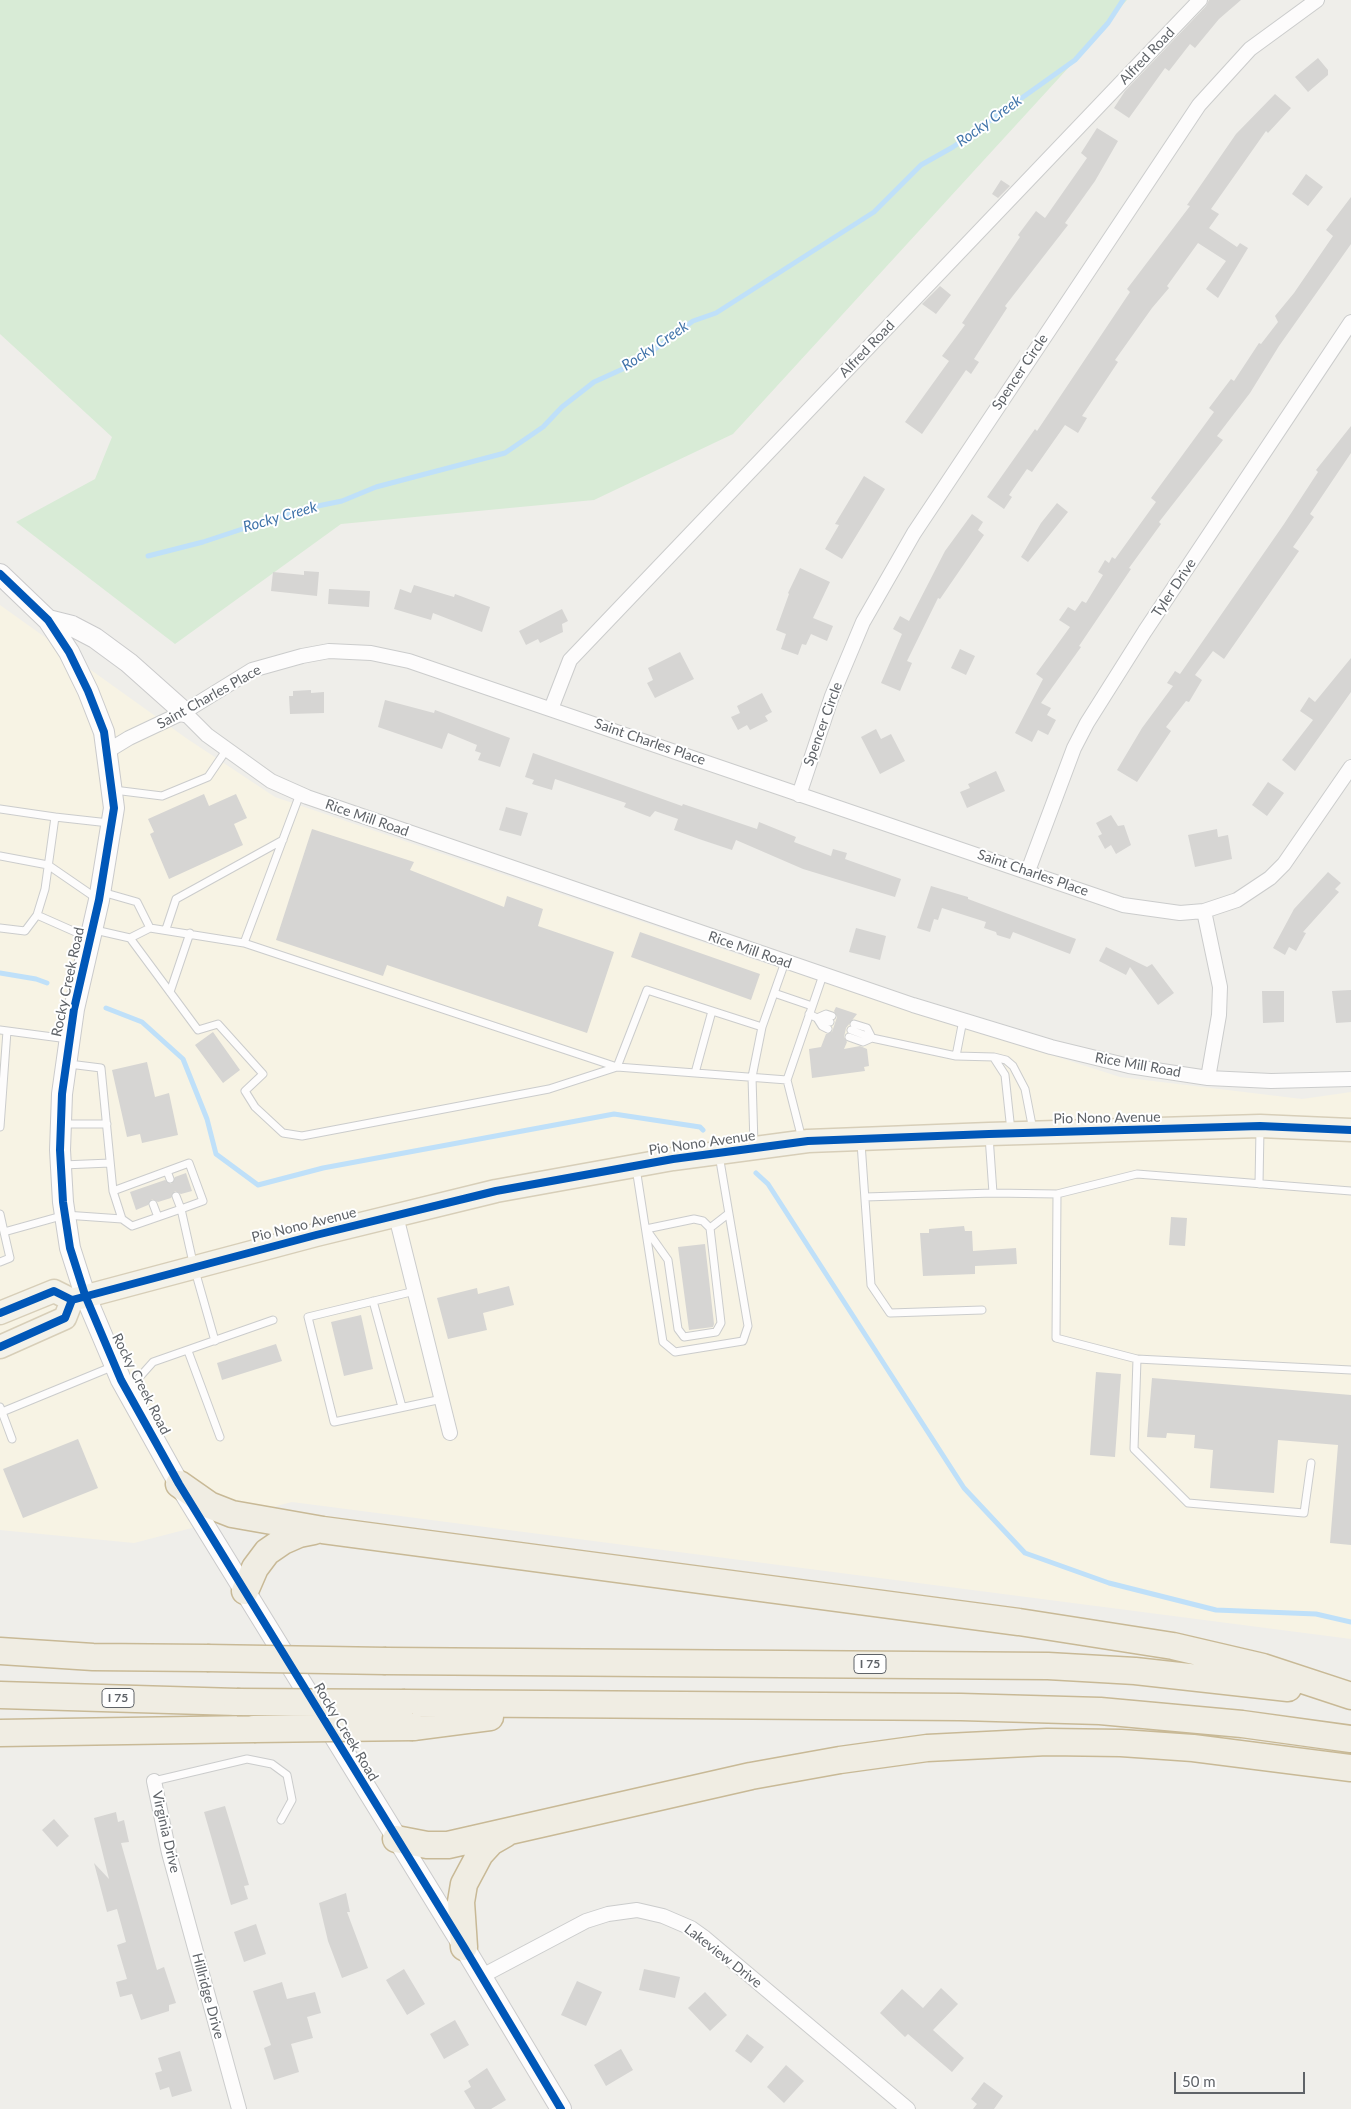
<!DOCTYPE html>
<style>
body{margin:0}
#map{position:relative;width:1351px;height:2109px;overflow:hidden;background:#efeeea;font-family:Lato,sans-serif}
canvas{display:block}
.scale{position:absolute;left:1174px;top:2072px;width:131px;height:22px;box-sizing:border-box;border:2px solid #5f6368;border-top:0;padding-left:6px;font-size:15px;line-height:18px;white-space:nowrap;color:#5f6368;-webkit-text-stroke:4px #fff;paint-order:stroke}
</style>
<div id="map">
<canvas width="1351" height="2109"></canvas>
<div class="scale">50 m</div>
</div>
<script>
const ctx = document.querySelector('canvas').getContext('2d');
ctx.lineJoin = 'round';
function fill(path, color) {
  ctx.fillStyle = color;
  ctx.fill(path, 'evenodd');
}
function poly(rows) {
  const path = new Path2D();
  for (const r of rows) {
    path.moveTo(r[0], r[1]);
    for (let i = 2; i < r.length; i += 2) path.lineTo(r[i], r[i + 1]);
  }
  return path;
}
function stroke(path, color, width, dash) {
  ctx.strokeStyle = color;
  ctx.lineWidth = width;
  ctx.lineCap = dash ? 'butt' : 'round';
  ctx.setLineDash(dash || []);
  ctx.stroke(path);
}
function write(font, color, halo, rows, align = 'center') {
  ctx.font = font + ' Lato,sans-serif';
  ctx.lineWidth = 4;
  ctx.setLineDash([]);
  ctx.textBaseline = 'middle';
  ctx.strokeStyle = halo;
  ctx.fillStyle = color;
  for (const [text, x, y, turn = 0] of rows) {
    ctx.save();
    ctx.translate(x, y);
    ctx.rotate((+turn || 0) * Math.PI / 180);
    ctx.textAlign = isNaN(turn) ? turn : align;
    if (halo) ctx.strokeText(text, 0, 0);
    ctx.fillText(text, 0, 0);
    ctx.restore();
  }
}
fill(poly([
 [0,605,186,738,275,797,752,959,1120,1077,1302,1099,1351,1092,1351,1639,292,1502,134,1543,0,1530]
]), '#f7f3e4');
fill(poly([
 [0,0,1127,0,1070,66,733,434,594,500,341,524,175,644,16,522,95,479,112,437,0,334]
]), '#d8ebd6');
stroke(poly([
 [148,556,203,542,303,509,342,501,376,487,505,453,543,427,562,407,594,382,636,363,693,321,716,313,874,212,921,165,953,147,1075,60,1108,23,1123,0],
 [0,973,36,979,47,983],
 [106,1008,142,1022,183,1059,207,1119,216,1154,258,1185,323,1168,614,1114,700,1127,703,1130],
 [756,1173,768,1184,964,1488,1025,1553,1109,1583,1216,1610,1316,1614,1351,1622]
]), '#bfe0f9', 5);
fill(poly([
 [1209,0,1241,0,1219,19,1195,48,1190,44,1169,71,1165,68,1129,118,1114,108,1125,91,1206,6],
 [1318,58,1328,70,1328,75,1308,92,1295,77],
 [1275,94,1291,108,1268,133,1266,131,1211,209,1219,214,1209,228,1237,247,1240,243,1248,248,1218,298,1206,289,1226,261,1198,243,1167,286,1169,288,1152,308,1115,360,1118,362,1082,416,1087,418,1078,433,1065,425,1032,472,1027,469,1009,495,1012,497,1004,509,987,497,1035,429,1037,431,1130,292,1127,289,1190,206,1187,205,1236,134],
 [1097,128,1118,141,1095,181,1065,223,1068,225,1005,306,1007,308,974,359,979,362,971,374,966,370,922,434,905,422,949,361,942,356,965,325,962,323,1020,237,1018,235,1036,211,1045,218,1087,158,1081,153],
 [1306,174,1323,187,1308,206,1292,194],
 [1001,180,1010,186,998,198,992,194],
 [1351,197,1351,244,1279,346,1250,393,1217,436,1223,440,1159,522,1161,524,1129,568,1131,569,1079,646,1081,647,1041,703,1051,708,1047,715,1056,720,1048,735,1038,730,1032,742,1015,733,1043,679,1036,674,1070,627,1059,620,1068,607,1075,611,1082,601,1086,603,1103,575,1098,572,1105,560,1109,563,1112,557,1115,559,1156,502,1151,498,1214,412,1209,408,1231,379,1234,381,1259,343,1261,344,1278,322,1275,316,1294,293,1333,236,1326,230],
 [940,286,951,295,936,314,922,304],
 [1351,426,1351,453,1310,514,1314,517,1293,547,1299,551,1224,659,1213,651,1195,675,1202,680,1189,702,1186,701,1166,727,1171,731,1137,782,1117,770,1142,728,1173,686,1167,683,1175,671,1180,674,1284,524,1318,472,1316,470],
 [864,476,885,489,842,559,825,549,839,525,835,524],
 [1057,503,1068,512,1028,562,1021,557,1041,523],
 [972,514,983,522,978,530,984,535,940,599,938,598,907,661,912,663,900,691,881,683,902,634,893,629,900,616,909,621,945,551],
 [800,568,830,582,813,618,833,626,827,641,811,634,806,645,802,644,798,655,781,649,786,634,776,630,789,594,788,593],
 [304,571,319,572,317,596,271,591,273,572,304,575],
 [414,585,454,597,455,594,490,607,482,632,433,613,431,620,394,609,400,589,411,593],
 [329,589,370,591,369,607,328,604],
 [562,609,568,621,562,624,563,632,540,643,538,639,526,645,519,631],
 [960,649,975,656,966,675,951,668],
 [680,652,694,679,655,698,647,683,653,680,648,668],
 [1351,658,1351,692,1295,771,1282,760,1313,720,1300,711,1309,697,1315,702],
 [311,690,311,693,324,692,324,713,290,714,289,696,293,696,293,691],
 [762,693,772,712,765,716,768,721,750,730,747,725,738,730,731,717,740,713,737,706],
 [385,700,434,713,435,710,510,738,500,767,478,760,481,753,475,751,477,745,448,733,442,749,378,727],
 [876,729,881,739,891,734,905,761,880,774,861,737],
 [533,753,682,806,683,804,757,829,759,822,796,837,794,842,831,856,833,849,847,853,845,859,901,879,895,897,803,869,736,840,732,850,699,839,674,830,678,819,655,811,650,817,624,807,626,803,555,779,552,790,532,784,534,780,525,777],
 [996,771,1005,791,967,808,960,792,970,788,968,784],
 [1268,782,1284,793,1267,816,1252,805],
 [204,794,209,806,236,794,247,818,234,824,243,845,169,879,150,834,154,832,148,819],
 [506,807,528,813,521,836,499,830],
 [1111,815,1118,826,1124,825,1131,845,1116,854,1111,845,1105,849,1098,836,1102,834,1096,823],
 [312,829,414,862,410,870,504,907,507,896,543,909,538,926,614,952,587,1033,387,965,383,976,276,940],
 [1217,829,1218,837,1228,835,1232,859,1195,867,1188,835],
 [1328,872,1341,883,1335,889,1339,892,1303,932,1306,933,1296,951,1289,947,1285,955,1273,948,1294,909],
 [931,886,968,897,968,899,1076,939,1070,954,1013,932,1010,939,997,935,996,932,984,928,986,922,942,908,938,920,934,919,930,932,917,928],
 [856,928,886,936,880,960,849,952],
 [640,932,760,974,751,1000,631,957],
 [1106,947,1147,967,1152,964,1174,993,1158,1005,1130,967,1126,975,1099,961],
 [1351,990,1351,1022,1336,1023,1332,991],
 [1262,991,1284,991,1284,1022,1263,1023],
 [836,1007,857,1014,846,1028,844,1037,847,1042,844,1049,860,1046,867,1049,869,1066,864,1067,865,1071,812,1078,809,1049,821,1047,826,1034,832,1032,837,1017,834,1011],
 [213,1032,240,1070,223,1083,195,1045],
 [147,1062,155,1097,169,1093,178,1135,142,1143,140,1134,127,1137,112,1070],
 [186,1173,192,1191,181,1194,175,1191,171,1198,158,1202,152,1199,148,1205,136,1210,130,1192,165,1180,171,1184,175,1177],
 [1171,1217,1187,1218,1185,1246,1169,1245],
 [964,1226,965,1231,972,1231,973,1251,1016,1248,1017,1264,975,1266,975,1274,923,1276,920,1233,929,1233,929,1229],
 [705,1244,714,1324,713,1327,689,1330,678,1247],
 [509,1286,514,1305,483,1313,487,1330,448,1339,437,1298,477,1288,478,1294],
 [361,1315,373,1369,344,1376,331,1322],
 [276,1344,282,1361,222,1380,217,1363],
 [1096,1372,1121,1374,1115,1457,1090,1455],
 [1152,1378,1351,1395,1351,1545,1330,1543,1338,1445,1278,1440,1274,1493,1210,1488,1213,1450,1194,1448,1195,1435,1167,1433,1166,1438,1147,1437],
 [78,1439,98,1488,23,1518,3,1469],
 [225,1806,249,1885,244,1886,248,1899,231,1905,204,1812],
 [116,1812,118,1822,124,1820,129,1842,121,1843,157,1970,164,1967,176,2003,169,2005,169,2011,141,2020,132,1994,120,1997,116,1982,127,1979,117,1945,126,1942,117,1909,107,1912,94,1863,109,1879,94,1818],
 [54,1819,69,1836,57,1847,42,1830],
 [346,1893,350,1912,347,1912,368,1968,342,1978,328,1941,319,1903],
 [256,1924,266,1954,244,1962,234,1932],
 [404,1969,425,2004,407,2015,386,1980],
 [644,1969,680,1977,675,1998,639,1990],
 [577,1981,602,1992,586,2026,561,2015],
 [282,1982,287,1999,315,1992,321,2013,307,2017,313,2038,291,2044,299,2072,274,2080,264,2048,271,2045,253,1991],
 [941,1988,958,2004,933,2030,964,2058,952,2072,908,2034,905,2037,880,2013,902,1989,923,2008],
 [705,1992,727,2015,710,2031,688,2008],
 [455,2020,469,2045,444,2059,430,2034],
 [747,2034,764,2047,751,2063,735,2051],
 [621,2049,633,2070,606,2086,594,2065],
 [180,2051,192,2091,172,2097,169,2087,160,2090,155,2073,162,2071,158,2058],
 [786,2065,804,2081,784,2103,767,2087],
 [487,2068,506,2100,491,2109,475,2109,464,2091,471,2087,468,2081],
 [984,2082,1003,2096,994,2109,973,2109,977,2104,971,2099]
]), '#d6d5d3');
const lane = poly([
 [114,790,162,796,208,777,227,749],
 [0,809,55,817],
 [0,856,48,865,96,898],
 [37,915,89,938],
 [0,928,25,931,37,915,45,889,55,817,109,823],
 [150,928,244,943,617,1067,787,1080],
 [166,929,176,899,283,840],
 [95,930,130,938,150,928,137,902,102,892],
 [130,938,198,1030,218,1024,263,1074,245,1091,255,1107,283,1133,302,1136,549,1089,617,1067,647,990,762,1027],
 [244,943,300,794],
 [170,992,190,933],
 [774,993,812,1006],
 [809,1014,817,1018,826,1014,832,1016],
 [817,1018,822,1026,828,1029],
 [817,1018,830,1022],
 [0,1030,68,1039],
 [851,1030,872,1038,867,1028,854,1024],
 [849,1037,863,1042,872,1038,956,1056,994,1057,1006,1060,1013,1066,1025,1089,1033,1130],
 [956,1056,963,1020],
 [994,1058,1005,1075,1011,1131],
 [69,1064,101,1068,113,1191,189,1163,203,1201,181,1209,194,1267,215,1341],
 [695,1073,712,1011],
 [62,1124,107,1124],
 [0,1127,7,1031],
 [989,1136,993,1193],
 [802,1139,787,1080,823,975],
 [861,1143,871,1285,890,1313,982,1310],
 [754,1145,752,1077,762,1027,785,962],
 [63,1165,110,1163],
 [636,1168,663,1342,675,1352,743,1341,748,1326,719,1155],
 [167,1171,170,1179],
 [1259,1184,1260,1129],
 [113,1191,122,1219,132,1226,181,1209,176,1196],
 [1057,1194,1137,1174,1351,1191],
 [865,1197,993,1193,1057,1194,1056,1338,1137,1359,1134,1449,1188,1503,1304,1513,1311,1463],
 [153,1204,158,1217],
 [0,1214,4,1232,65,1215,122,1219],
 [694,1219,703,1221,710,1228,721,1323,716,1332,684,1337,678,1329,668,1260,646,1229,694,1219],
 [710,1228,728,1214],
 [0,1262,10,1258,4,1232],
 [415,1291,308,1317,334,1422,442,1399],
 [373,1301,402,1407],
 [188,1351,220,1437],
 [1137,1359,1351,1370],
 [128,1390,153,1362,273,1320],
 [0,1407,2,1412,114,1366],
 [2,1412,12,1439],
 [154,1781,247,1759,272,1764,287,1775,292,1800,281,1820]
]);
const street = poly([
 [551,709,570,660,1200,0],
 [184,712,207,735,271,781,307,797,913,1005,1051,1047,1129,1066,1208,1078,1271,1081,1351,1079],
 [106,752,129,738,184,712,252,670,302,656,329,651,371,653,409,661,1123,905,1180,913,1204,911,1237,900,1270,878,1284,864,1351,767],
 [799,795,832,696,863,622,914,533,1199,105,1250,49,1317,0],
 [1028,871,1074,748,1087,723,1145,631,1351,322],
 [1204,911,1220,987,1219,1015,1208,1078],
 [396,1216,450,1433],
 [154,1781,169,1853,239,2109],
 [482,1976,586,1921,608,1914,637,1910,663,1916,691,1928,705,1938,908,2109]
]);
const secondary = poly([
 [0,574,48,620,69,652,88,691,104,732,114,808,99,900,74,1009,62,1094,60,1150,63,1202,70,1248,85,1295,121,1380,179,1484,464,1947,561,2109],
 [48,620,72,626,95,638,129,663,184,712]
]);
const primary = poly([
 [0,1313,54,1291,72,1300,316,1235,496,1191,673,1159,808,1141,989,1134,1260,1126,1351,1130],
 [0,1347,65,1318,72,1300]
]);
const highway = poly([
 [179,1484,209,1505,232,1514,323,1530,1019,1622,1173,1646,1263,1667,1351,1696],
 [245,1591,255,1568,267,1552,283,1541,299,1534,314,1531],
 [0,1651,93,1657,207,1658],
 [386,1661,1048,1666,1135,1671,1288,1688],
 [0,1695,237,1702],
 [405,1703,961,1707,1100,1711,1242,1724,1351,1739],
 [413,1727,490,1717],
 [0,1733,254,1729],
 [396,1839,427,1845,448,1845,751,1776,840,1760,927,1748,1047,1742,1121,1743,1193,1748,1351,1768],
 [464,1947,461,1902,464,1884,480,1854,491,1842,505,1834]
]);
stroke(lane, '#cbcccc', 9);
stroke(street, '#cbcccc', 16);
stroke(secondary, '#cacacb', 22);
stroke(primary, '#d7ceb8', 25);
stroke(highway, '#c8b996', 29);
stroke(lane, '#fdfcfc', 7);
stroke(street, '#fdfcfc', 14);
stroke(secondary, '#fdfcfc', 20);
stroke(primary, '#f4f2e9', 22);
stroke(highway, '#f0ede3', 26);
const highwayBridge = poly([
 [207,1658,386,1661],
 [237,1702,405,1703],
 [254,1729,413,1727]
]);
stroke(highwayBridge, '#c8b996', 29, []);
stroke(highwayBridge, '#f0ede3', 26);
stroke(poly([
 [0,574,48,620,69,652,88,691,104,732,114,808,99,900,74,1009,62,1094,60,1150,63,1202,70,1248,85,1295,121,1380,179,1484,464,1947,561,2109],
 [0,1313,54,1291,72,1300,316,1235,496,1191,673,1159,808,1141,989,1134,1260,1126,1351,1130],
 [0,1347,65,1318,72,1300]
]), '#0057b8', 8);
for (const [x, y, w] of [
 [870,1664,32],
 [118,1698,32]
]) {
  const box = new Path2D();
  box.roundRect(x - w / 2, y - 9.5, w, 19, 4);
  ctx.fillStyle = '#fff';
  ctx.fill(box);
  stroke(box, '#5f6368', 1);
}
write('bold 12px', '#5f6368', null, [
 ["I 75",870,1664],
 ["I 75",118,1698]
]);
write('14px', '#5f6368', '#fff', [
 ["Alfred Road",1147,56,-46],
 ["Alfred Road",867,349,-46],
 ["Spencer Circle",1020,372,-56],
 ["Tyler Drive",1174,588,-56],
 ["Saint Charles Place",209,697,-29],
 ["Spencer Circle",823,724,-70],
 ["Saint Charles Place",650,742,19],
 ["Rice Mill Road",367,818,19],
 ["Saint Charles Place",1033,873,19],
 ["Rice Mill Road",750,950,19],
 ["Rocky Creek Road",68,982,-78],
 ["Rice Mill Road",1138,1065,10],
 ["Pio Nono Avenue",1107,1118,-1],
 ["Pio Nono Avenue",702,1143,-8],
 ["Pio Nono Avenue",304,1225,-14],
 ["Rocky Creek Road",141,1384,63],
 ["Rocky Creek Road",346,1732,59],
 ["Virginia Drive",166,1832,77],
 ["Lakeview Drive",723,1956,38],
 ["Hillridge Drive",208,1996,75]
]);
write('italic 15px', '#4174aa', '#fff', [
 ["Rocky Creek",989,121,-36],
 ["Rocky Creek",655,346,-34],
 ["Rocky Creek",280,517,-16]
]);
</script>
